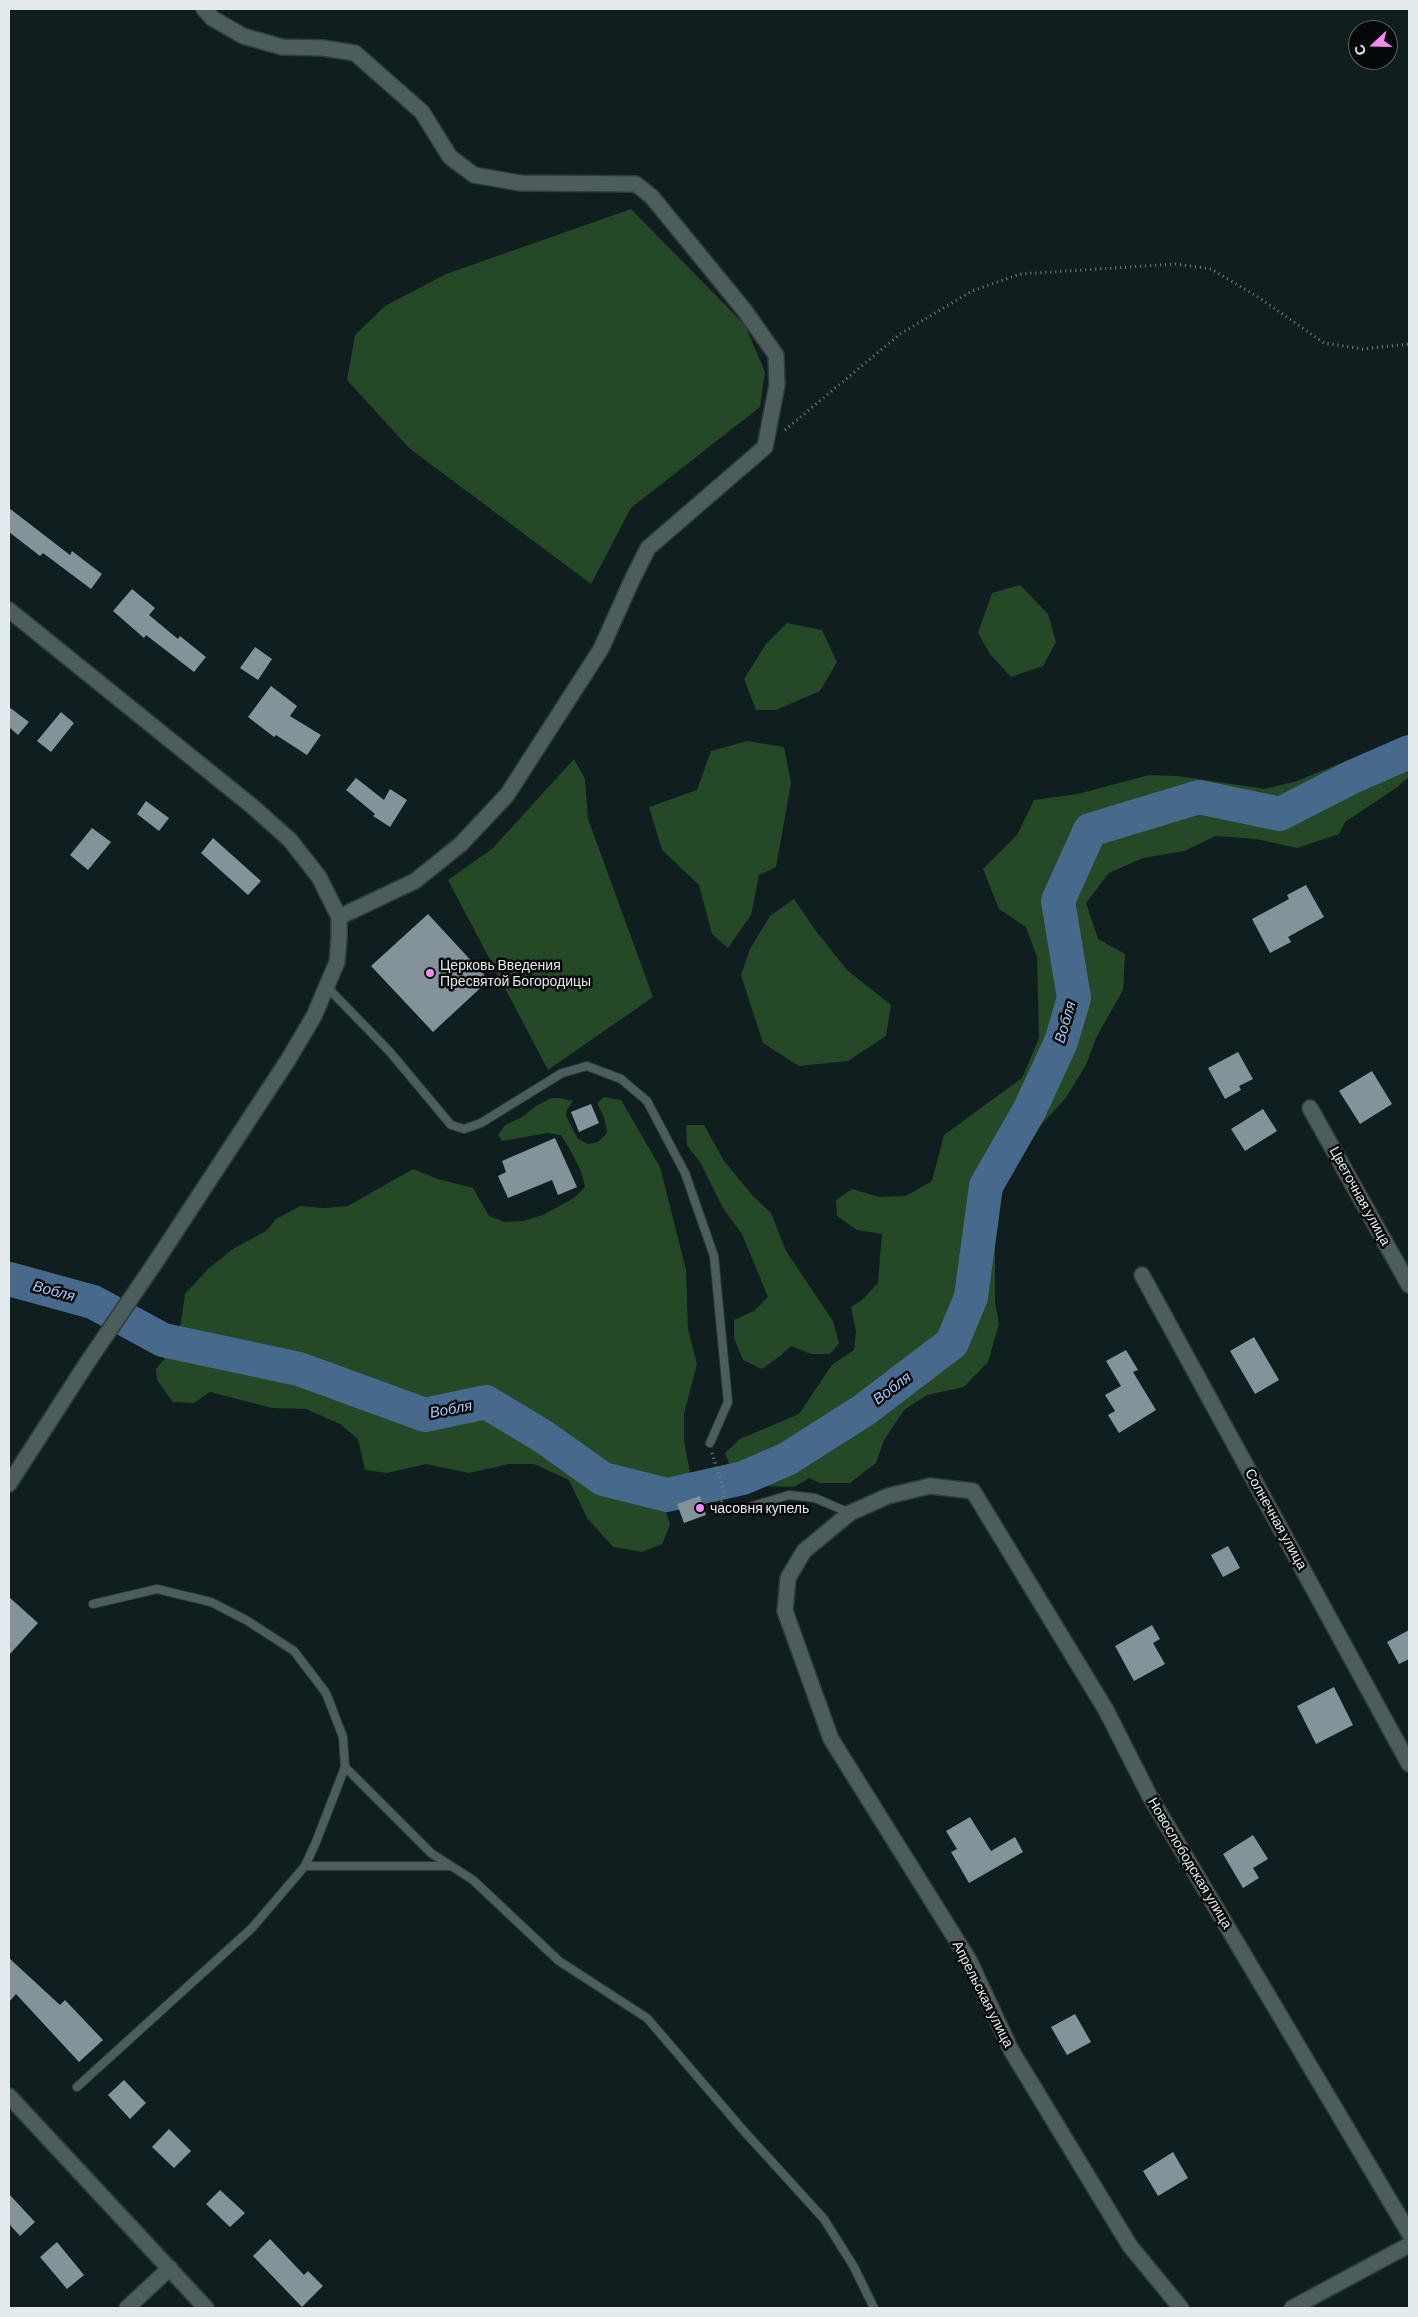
<!DOCTYPE html>
<meta charset="utf-8">
<style>
body{margin:0}
#map{position:relative;width:1418px;height:2317px;overflow:hidden;background:#101e1f;font-family:Barlow,sans-serif}
canvas{display:block}
.frame{position:absolute;inset:0;border:10px solid #e3ecec;pointer-events:none}
.north{position:absolute;left:1348px;top:20px;width:50px;height:50px;box-sizing:border-box;background:#030707;border:1px solid #5d6363;border-radius:50%;rotate:249deg;font-size:14px;font-weight:700;line-height:20px;text-align:center;color:#e3ecec}
.north::after{content:'';display:block;margin:auto;width:18px;height:22px;background:#f489f0;clip-path:polygon(50% 0,100% 100%,50% 72%,0 100%)}
</style>
<div id="map">
<canvas width="1418" height="2317"></canvas>
<div class="frame"></div>
<div class="north">С</div>
</div>
<script>
const ctx = document.querySelector('canvas').getContext('2d');
ctx.lineJoin = 'round';
function fill(path, color) {
  ctx.fillStyle = color;
  ctx.fill(path, 'evenodd');
}
function poly(rows) {
  const path = new Path2D();
  for (const r of rows) {
    path.moveTo(r[0], r[1]);
    for (let i = 2; i < r.length; i += 2) path.lineTo(r[i], r[i + 1]);
  }
  return path;
}
function stroke(path, color, width, dash) {
  ctx.strokeStyle = color;
  ctx.lineWidth = width;
  ctx.lineCap = dash ? 'butt' : 'round';
  ctx.setLineDash(dash || []);
  ctx.stroke(path);
}
function write(font, color, halo, rows, align = 'center') {
  ctx.font = font + ' Barlow,sans-serif';
  ctx.lineWidth = 5;
  ctx.setLineDash([]);
  ctx.textBaseline = 'middle';
  ctx.strokeStyle = halo;
  ctx.fillStyle = color;
  for (const [text, x, y, turn = 0] of rows) {
    ctx.save();
    ctx.translate(x, y);
    ctx.rotate((+turn || 0) * Math.PI / 180);
    ctx.textAlign = isNaN(turn) ? turn : align;
    if (halo) ctx.strokeText(text, 0, 0);
    ctx.fillText(text, 0, 0);
    ctx.restore();
  }
}
fill(poly([
 [631,209,745,325,765,372,760,407,631,508,591,584,409,448,347,380,355,335,385,306,446,274],
 [1020,585,1048,614,1056,642,1043,666,1011,677,990,654,978,633,992,593],
 [787,623,822,630,837,662,820,691,776,710,756,710,744,679,766,644],
 [1409,735,1409,777,1396,788,1345,822,1339,834,1297,848,1256,839,1216,836,1184,851,1143,858,1109,873,1086,903,1098,939,1125,954,1123,990,1096,1038,1086,1065,1065,1099,1027,1140,1010,1173,995,1211,995,1302,999,1324,988,1362,964,1387,927,1395,904,1410,884,1440,876,1463,850,1483,820,1483,809,1478,794,1487,763,1486,745,1491,738,1488,725,1453,740,1439,799,1414,832,1365,854,1350,856,1331,851,1307,862,1300,878,1283,882,1234,857,1230,837,1216,836,1200,852,1189,879,1197,906,1196,932,1181,944,1135,1022,1078,1039,1038,1037,957,1026,927,999,909,983,869,1017,835,1034,800,1078,794,1149,775,1178,776,1265,789,1297,781],
 [747,741,784,747,791,783,776,867,759,875,751,915,728,948,712,934,699,885,662,850,649,807,697,790,711,751],
 [574,759,585,779,588,819,653,997,548,1070,448,880,492,849],
 [794,899,816,931,847,970,891,1005,886,1036,848,1061,799,1066,763,1043,741,975,750,949,770,916],
 [604,1097,621,1100,660,1167,686,1270,688,1329,697,1364,684,1414,684,1440,690,1473,675,1485,664,1505,670,1525,662,1544,642,1552,613,1547,587,1518,569,1480,534,1464,509,1464,469,1473,426,1464,387,1473,365,1470,358,1439,340,1424,306,1409,272,1408,210,1392,194,1403,173,1402,157,1380,156,1369,165,1358,181,1323,185,1294,208,1269,233,1249,266,1231,276,1219,300,1206,324,1208,348,1206,413,1169,438,1179,473,1188,489,1216,505,1222,523,1221,543,1215,574,1198,585,1187,581,1171,569,1148,561,1135,547,1133,502,1141,498,1135,505,1125,522,1117,536,1106,551,1098,559,1098,573,1101,567,1109,566,1116,578,1139,588,1144,598,1142,607,1133,604,1117,597,1103],
 [686,1125,704,1125,724,1161,753,1196,771,1213,786,1251,833,1321,839,1343,830,1354,811,1354,791,1346,779,1357,762,1369,743,1360,734,1338,734,1320,754,1311,768,1297,742,1234,723,1208,701,1164,687,1145]
]), '#254827');
stroke(poly([
 [9,1279,93,1302,163,1340,299,1369,425,1415,486,1402,544,1437,603,1479,667,1495,743,1478,787,1459,864,1410,952,1343,971,1297,986,1186,1029,1111,1061,1042,1074,998,1058,901,1090,830,1199,797,1280,814,1352,777,1409,752]
]), '#47698c', 34);
fill(poly([
 [9,508,70,555,72,551,102,574,91,589,43,553,40,556,9,532],
 [132,589,155,608,149,615,178,639,180,636,206,657,194,672,146,635,144,638,113,611],
 [255,647,272,659,258,680,240,668],
 [271,686,297,706,290,716,321,735,307,755,276,735,274,737,248,717],
 [9,707,29,722,18,735,9,727],
 [61,712,74,723,51,752,37,741],
 [356,778,384,800,390,789,407,800,390,827,373,816,375,814,346,790],
 [146,801,169,818,159,831,137,814],
 [92,828,111,842,88,870,70,855],
 [213,838,261,881,248,895,201,853],
 [1306,885,1324,917,1288,937,1291,942,1270,953,1252,919,1289,899,1287,895],
 [428,914,489,980,433,1032,371,966],
 [1238,1052,1253,1079,1239,1086,1241,1090,1225,1099,1208,1068],
 [1372,1071,1392,1104,1360,1124,1339,1091],
 [591,1104,599,1123,579,1132,571,1112],
 [1263,1109,1277,1131,1245,1151,1231,1129],
 [555,1138,577,1187,558,1195,552,1180,508,1198,498,1176,506,1172,502,1161],
 [1254,1337,1279,1380,1255,1394,1230,1351],
 [1126,1350,1138,1370,1133,1372,1156,1410,1119,1433,1108,1415,1115,1411,1105,1395,1121,1386,1106,1361],
 [700,1496,706,1515,684,1523,677,1504],
 [1228,1546,1240,1568,1223,1577,1211,1555],
 [9,1597,38,1623,9,1655],
 [1152,1625,1160,1639,1153,1643,1165,1664,1134,1681,1115,1646],
 [1409,1630,1409,1659,1399,1664,1387,1642],
 [1334,1687,1353,1725,1316,1744,1297,1706],
 [970,1817,991,1851,1015,1837,1023,1852,969,1883,951,1852,957,1849,946,1831],
 [1253,1835,1268,1859,1253,1868,1259,1878,1243,1888,1223,1854],
 [9,1958,60,2005,65,2000,103,2040,79,2062,16,1994,9,2002],
 [1075,2014,1091,2042,1067,2055,1051,2027],
 [124,2080,146,2103,130,2119,108,2095],
 [169,2129,191,2151,174,2168,152,2147],
 [1173,2152,1188,2178,1158,2196,1143,2171],
 [220,2190,245,2213,230,2227,206,2204],
 [9,2194,35,2222,20,2236,9,2224],
 [270,2239,304,2275,308,2271,323,2286,302,2307,253,2256],
 [57,2242,84,2275,67,2289,40,2257]
]), '#849399');
const service = poly([
 [327,987,390,1052,451,1125,464,1129,481,1123,562,1073,587,1066,621,1079,647,1101,685,1173,714,1256,728,1402,710,1443],
 [736,1511,789,1495,815,1498,850,1513],
 [93,1604,157,1589,211,1602,246,1620,294,1651,326,1693,343,1737,345,1767,431,1853,473,1880,559,1961,647,2018,743,2130,824,2219,854,2267,874,2308],
 [305,1866,316,1842,345,1767],
 [77,2087,252,1928,305,1866,450,1866]
]);
const minor = poly([
 [204,9,212,18,243,36,282,47,323,48,355,53,422,112,450,157,474,175,520,183,636,184,652,197,745,311,776,355,777,385,765,447,648,548,632,580,601,649,507,795,461,844,415,881,339,917],
 [1310,1108,1409,1285],
 [1142,1275,1409,1764],
 [127,2308,170,2268],
 [1181,2308,1130,2246,1011,2050,969,1960,831,1739,785,1611,788,1578,804,1551,850,1513,888,1496,930,1486,973,1491,1106,1710,1149,1795,1409,2233],
 [1292,2308,1409,2245]
]);
const tertiary = poly([
 [9,610,253,807,290,840,319,877,339,917,339,938,337,962,314,1016,288,1060,155,1263,87,1363,9,1484],
 [9,2096,206,2308]
]);
stroke(service, '#323a3b', 10);
stroke(minor, '#323a3b', 18);
stroke(tertiary, '#323a3b', 18);
stroke(poly([
 [785,430,900,334,972,291,1020,274,1176,264,1211,269,1258,297,1324,343,1363,349,1409,344],
 [712,1453,724,1492,723,1500,714,1506]
]), '#788384', 3, [1, 4]);
stroke(service, '#4d5d5e', 8);
stroke(minor, '#4d5d5e', 15);
stroke(tertiary, '#4d5d5e', 15);
for (const [x, y, r, color] of [
 [430,973,5,"#f489f0"],
 [700,1508,5,"#f489f0"]
]) {
  const dot = new Path2D();
  dot.arc(x, y, r, 0, 2 * Math.PI);
  ctx.fillStyle = color;
  ctx.fill(dot);
  stroke(dot, '#030707', 2);
}
write('14px', '#e3ecec', '#030707', [
 ["Церковь Введения",440,965],
 ["Пресвятой Богородицы",440,981],
 ["часовня купель",710,1508]
], 'left');
write('14px', '#e3ecec', '#030707', [
 ["Цветочная улица",1360,1196,61],
 ["Солнечная улица",1276,1519,61],
 ["Новослободская улица",1190,1863,59],
 ["Апрельская улица",983,1994,63]
]);
write('italic 15px', '#a1cdfa', '#030707', [
 ["Вобля",1065,1022,-74],
 ["Вобля",54,1291,15],
 ["Вобля",892,1388,-37],
 ["Вобля",451,1409,-10]
]);
</script>
